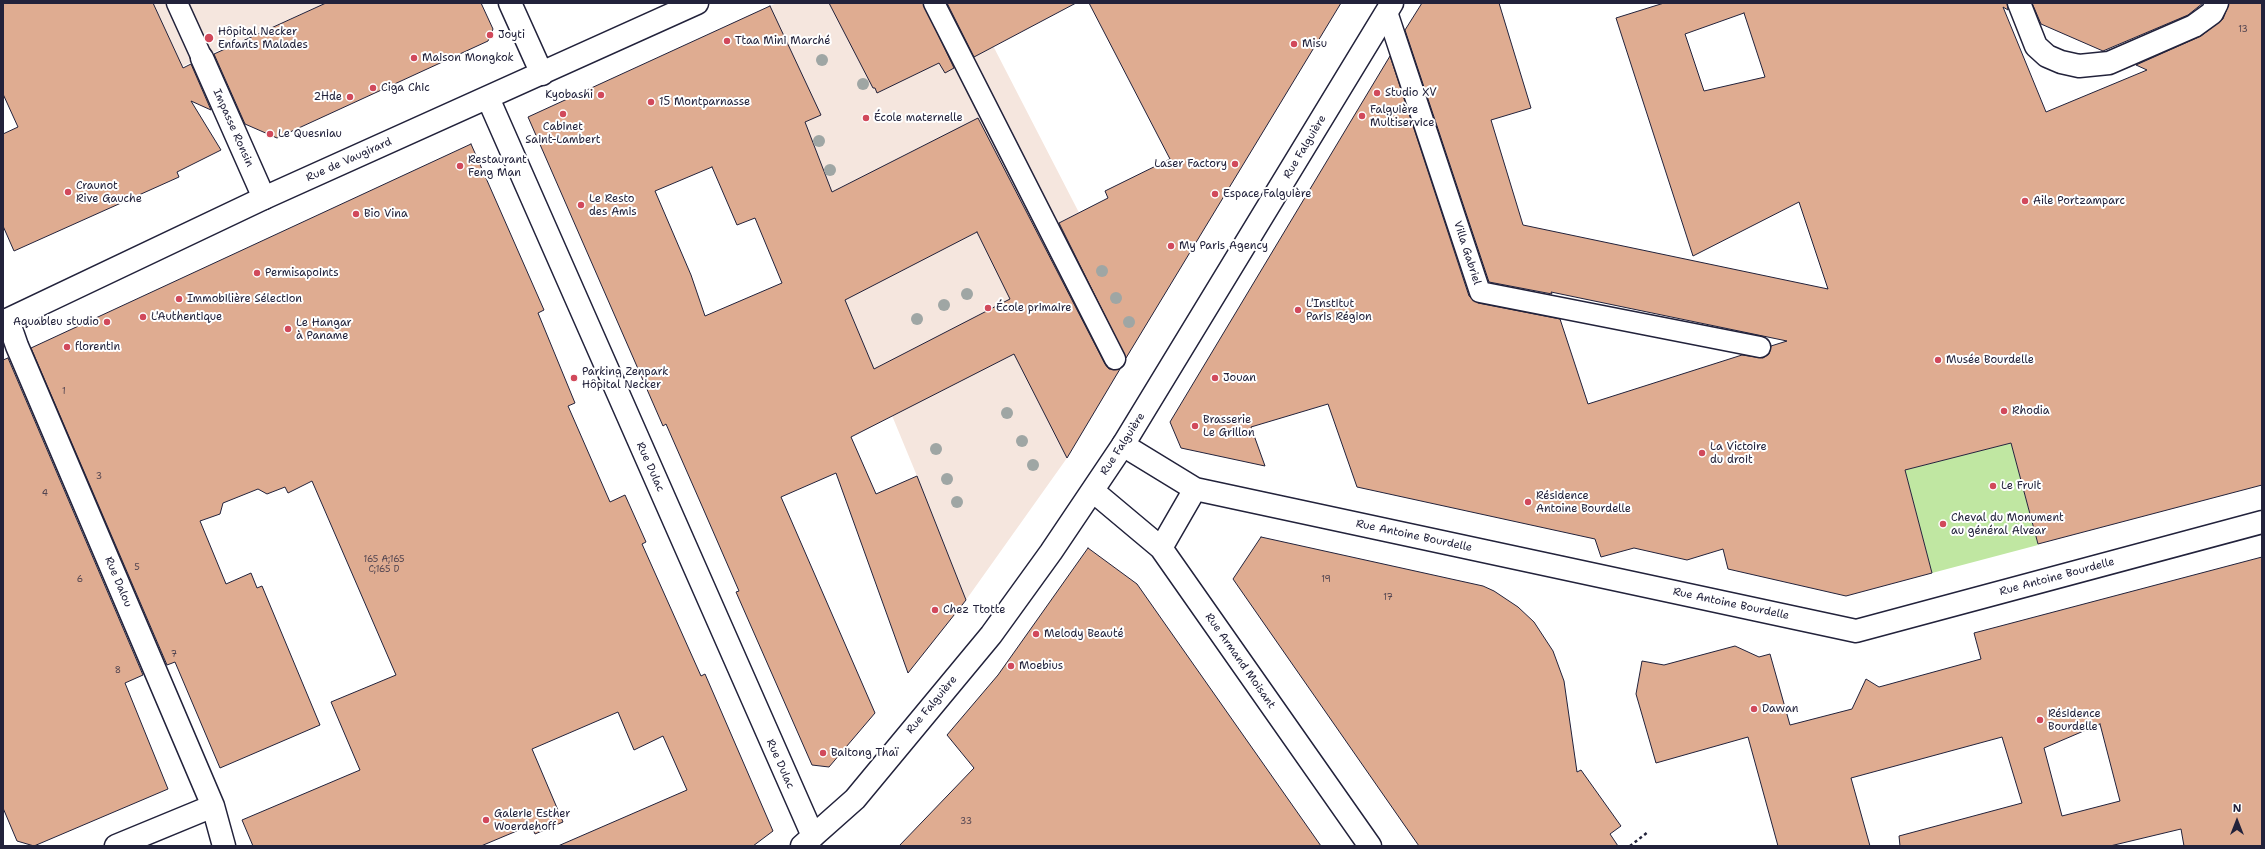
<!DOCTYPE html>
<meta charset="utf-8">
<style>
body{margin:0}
#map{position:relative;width:2265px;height:849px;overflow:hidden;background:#fff;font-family:"Shantell Sans",sans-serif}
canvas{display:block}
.frame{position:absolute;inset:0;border:4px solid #22223b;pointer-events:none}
.north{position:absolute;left:2217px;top:801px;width:40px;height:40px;-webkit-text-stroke:3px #fff;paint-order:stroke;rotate:0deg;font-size:11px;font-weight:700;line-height:16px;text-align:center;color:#22223b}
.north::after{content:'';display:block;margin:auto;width:14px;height:18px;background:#22223b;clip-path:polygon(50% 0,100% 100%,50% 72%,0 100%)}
</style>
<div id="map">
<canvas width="2265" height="849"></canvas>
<div class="frame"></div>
<div class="north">N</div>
</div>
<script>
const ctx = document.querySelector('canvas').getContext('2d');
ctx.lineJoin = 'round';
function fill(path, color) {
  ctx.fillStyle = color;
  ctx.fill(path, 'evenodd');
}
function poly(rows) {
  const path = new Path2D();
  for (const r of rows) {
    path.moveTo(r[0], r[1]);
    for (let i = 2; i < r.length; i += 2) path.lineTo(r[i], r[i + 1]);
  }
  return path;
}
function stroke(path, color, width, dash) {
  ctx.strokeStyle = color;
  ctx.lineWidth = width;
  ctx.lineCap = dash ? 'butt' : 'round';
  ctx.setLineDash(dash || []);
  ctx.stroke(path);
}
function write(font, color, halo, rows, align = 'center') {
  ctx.font = font + ' "Shantell Sans",sans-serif';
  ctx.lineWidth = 4;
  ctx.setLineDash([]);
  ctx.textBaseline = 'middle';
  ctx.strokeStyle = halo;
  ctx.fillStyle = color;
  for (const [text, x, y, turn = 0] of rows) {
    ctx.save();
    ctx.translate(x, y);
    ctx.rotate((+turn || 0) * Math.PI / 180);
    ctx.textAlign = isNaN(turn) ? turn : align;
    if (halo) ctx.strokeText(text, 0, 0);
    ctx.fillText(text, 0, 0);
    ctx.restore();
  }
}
fill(poly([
 [153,3,326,3,181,67],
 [777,3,971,3,1141,333,1067,458,966,600,917,476,730,24]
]), '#f5e6de');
fill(poly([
 [2011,443,2038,545,1932,573,1905,470]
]), '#c0e7a2');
const building = poly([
 [3,3,153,3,183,68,191,64,211,110,191,101,221,150,177,172,179,177,14,251,3,226,3,134,18,127,3,94,3,3],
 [326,3,481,3,493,29,488,41,277,138,245,124,214,54,326,3],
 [829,3,923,3,954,68,945,73,939,63,877,93,875,88,873,88,829,3],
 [947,3,1076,3,974,57,947,3],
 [1089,3,1341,3,1126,358,1059,223,1108,198,1105,191,1170,159,1089,3],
 [1422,3,1499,3,1531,108,1491,120,1523,225,1828,289,1799,202,1693,256,1616,18,1664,3,2007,3,2008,10,2003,7,2046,112,2147,70,2136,65,2201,36,2223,19,2229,3,2262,3,2262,485,2038,544,2011,443,1905,470,1932,573,1846,596,1728,569,1723,549,1687,560,1634,548,1601,557,1595,539,1357,487,1328,404,1251,427,1265,466,1181,448,1170,422,1390,56,1469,296,1478,303,1560,319,1588,404,1742,355,1763,358,1769,354,1771,346,1787,341,1551,292,1552,294,1489,282,1405,30,1422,3],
 [1744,13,1765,77,1704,91,1685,34,1744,13],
 [2032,3,2203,3,2188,15,2103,51,2041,24,2032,3],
 [770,6,821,115,805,122,832,192,978,118,1105,364,1109,369,1120,369,1067,458,1014,354,851,437,876,494,917,476,966,600,908,673,836,473,781,497,875,713,829,767,812,765,736,592,739,591,702,506,666,424,663,426,528,117,770,6],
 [712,167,737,225,755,218,782,283,705,316,691,275,655,191,712,167],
 [977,232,1010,299,874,369,845,300,977,232],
 [471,144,544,310,538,313,575,403,568,406,610,502,625,495,646,542,642,544,701,676,705,674,773,831,753,846,558,846,687,790,663,736,634,750,618,712,532,749,563,822,535,834,531,825,481,846,253,846,242,820,360,770,331,702,396,675,312,481,288,493,285,487,267,494,258,489,223,503,220,514,200,521,226,584,251,573,257,588,262,586,320,725,220,768,175,662,167,665,31,348,471,144],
 [8,358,143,675,125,683,168,789,34,846,17,841,3,808,3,360,8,358],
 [1261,537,1483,586,1494,591,1518,607,1534,622,1553,651,1564,681,1577,772,1581,770,1621,826,1610,834,1618,846,1419,846,1233,579,1261,537],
 [1088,548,1137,584,1321,846,899,846,974,768,947,735,998,675,1088,548],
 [2262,557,2262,846,2184,846,2181,829,2110,846,1900,846,1899,836,2022,803,2002,737,1851,778,1870,846,1778,846,1748,737,1656,763,1636,694,1642,661,1664,665,1735,646,1759,657,1770,654,1790,725,1852,709,1866,679,1879,687,1981,659,1974,633,2262,557],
 [2100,724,2120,801,2062,816,2044,748,2100,724]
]);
fill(building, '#dfac91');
stroke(building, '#22223b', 1);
const lane = poly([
 [177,3,202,58],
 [934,3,1115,359],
 [1387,12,1480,292,1760,347]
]);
const street = poly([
 [510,3,542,74],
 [2019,3,2036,46,2047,56,2061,62,2079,66,2109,63,2194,26,2212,13,2217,3],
 [202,58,264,198],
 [488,98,813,836],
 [8,320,17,346,213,806,224,846],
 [1123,445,1195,489,1856,631,2262,522],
 [1093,491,1161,548,1370,846],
 [1161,548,1195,489],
 [116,846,213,806]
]);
const secondary = poly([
 [3,322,264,198,697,3],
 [802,846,855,799,991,635,1051,552,1123,445,1392,3]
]);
stroke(lane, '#22223b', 23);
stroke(street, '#22223b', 25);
stroke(secondary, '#22223b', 25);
stroke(poly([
 [1630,846,1648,832]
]), '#22223b', 2.5, [3, 3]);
stroke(lane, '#fff', 20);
stroke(street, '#fff', 22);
stroke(secondary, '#fff', 22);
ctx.fillStyle = '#9fa6a4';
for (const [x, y] of [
 [822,60],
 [863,84],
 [819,141],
 [830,170],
 [1102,271],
 [967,294],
 [1116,298],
 [944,305],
 [917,319],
 [1129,322],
 [1007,413],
 [1022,441],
 [936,449],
 [1033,465],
 [947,479],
 [957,502]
]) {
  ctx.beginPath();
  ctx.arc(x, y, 6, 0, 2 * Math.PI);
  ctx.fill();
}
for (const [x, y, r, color] of [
 [490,35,4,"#d1495b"],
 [209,38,5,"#d1495b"],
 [727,41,4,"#d1495b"],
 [1294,44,4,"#d1495b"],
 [414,58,4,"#d1495b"],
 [373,88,4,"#d1495b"],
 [1377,93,4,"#d1495b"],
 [601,95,4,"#d1495b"],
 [350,97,4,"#d1495b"],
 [651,102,4,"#d1495b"],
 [563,114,4,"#d1495b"],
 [1362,116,4,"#d1495b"],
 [866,118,4,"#d1495b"],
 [270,134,4,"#d1495b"],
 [1235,164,4,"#d1495b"],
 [460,166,4,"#d1495b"],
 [68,192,4,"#d1495b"],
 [1215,194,4,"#d1495b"],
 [2025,201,4,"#d1495b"],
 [581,205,4,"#d1495b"],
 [356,214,4,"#d1495b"],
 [1171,246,4,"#d1495b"],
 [257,273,4,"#d1495b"],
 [179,299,4,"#d1495b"],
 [988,308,4,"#d1495b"],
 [1298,310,4,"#d1495b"],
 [143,317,4,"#d1495b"],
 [107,322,4,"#d1495b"],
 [288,329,4,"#d1495b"],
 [67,347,4,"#d1495b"],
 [1938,360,4,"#d1495b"],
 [574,378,4,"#d1495b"],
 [1215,378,4,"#d1495b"],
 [2004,411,4,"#d1495b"],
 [1195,426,4,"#d1495b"],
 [1702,453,4,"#d1495b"],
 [1993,486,4,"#d1495b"],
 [1528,502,4,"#d1495b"],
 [1943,524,4,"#d1495b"],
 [935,610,4,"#d1495b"],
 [1036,634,4,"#d1495b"],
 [1011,666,4,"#d1495b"],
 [1754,709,4,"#d1495b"],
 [2040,720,4,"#d1495b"],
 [823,753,4,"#d1495b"],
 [486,820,4,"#d1495b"]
]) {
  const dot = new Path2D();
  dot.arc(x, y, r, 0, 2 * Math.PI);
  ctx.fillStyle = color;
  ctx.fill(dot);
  stroke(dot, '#fff', 1.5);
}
write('9px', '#514450', null, [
 ["13",2243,30],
 ["1",64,392],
 ["3",99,477],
 ["4",45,494],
 ["165 A;165",384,560],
 ["C;165 D",384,570],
 ["5",137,568],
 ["6",80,580],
 ["19",1326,580],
 ["17",1388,598],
 ["7",174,655],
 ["8",118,671],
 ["33",966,822]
]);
write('11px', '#22223b', '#fff', [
 ["Hôpital Necker",218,32],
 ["Enfants Malades",218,45],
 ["Joyti",498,35],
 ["Ttaa Mini Marché",735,41],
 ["Misu",1302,44],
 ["Maison Mongkok",422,58],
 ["Ciga Chic",381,88],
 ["Studio XV",1385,93],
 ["Kyobashi",593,95,"right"],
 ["2Hde",342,97,"right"],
 ["15 Montparnasse",659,102],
 ["Falguière",1370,110],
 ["Multiservice",1370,123],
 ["École maternelle",874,118],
 ["Cabinet",563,127,"center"],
 ["Saint-Lambert",563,140,"center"],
 ["Le Quesniau",278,134],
 ["Restaurant",468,160],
 ["Feng Man",468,173],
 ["Laser Factory",1227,164,"right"],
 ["Craunot",76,186],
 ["Rive Gauche",76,199],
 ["Espace Falguière",1223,194],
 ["Le Resto",589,199],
 ["des Amis",589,212],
 ["Aile Portzamparc",2033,201],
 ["Bio Vina",364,214],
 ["My Paris Agency",1179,246],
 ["Permisapoints",265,273],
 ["Immobilière Sélection",187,299],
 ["L'Institut",1306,304],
 ["Paris Région",1306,317],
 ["École primaire",996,308],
 ["L'Authentique",151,317],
 ["Aquableu studio",99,322,"right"],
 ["Le Hangar",296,323],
 ["à Paname",296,336],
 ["florentin",75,347],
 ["Musée Bourdelle",1946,360],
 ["Parking Zenpark",582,372],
 ["Hôpital Necker",582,385],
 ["Jouan",1223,378],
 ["Rhodia",2012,411],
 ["Brasserie",1203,420],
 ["Le Grillon",1203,433],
 ["La Victoire",1710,447],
 ["du droit",1710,460],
 ["Le Fruit",2001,486],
 ["Résidence",1536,496],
 ["Antoine Bourdelle",1536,509],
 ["Cheval du Monument",1951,518],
 ["au général Alvear",1951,531],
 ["Chez Ttotte",943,610],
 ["Melody Beauté",1044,634],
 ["Moebius",1019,666],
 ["Dawan",1762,709],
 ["Résidence",2048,714],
 ["Bourdelle",2048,727],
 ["Baitong Thaï",831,753],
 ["Galerie Esther",494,814],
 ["Woerdehoff",494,827]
], 'left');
write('11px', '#22223b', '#fff', [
 ["Impasse Ronsin",233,128,66],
 ["Rue Falguière",1305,147,-59],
 ["Rue de Vaugirard",349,160,-24],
 ["Villa Gabriel",1467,253,72],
 ["Rue Falguière",1123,444,-57],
 ["Rue Dulac",650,467,66],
 ["Rue Antoine Bourdelle",1414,536,12],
 ["Rue Antoine Bourdelle",2057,577,-15],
 ["Rue Dalou",118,582,67],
 ["Rue Antoine Bourdelle",1731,604,12],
 ["Rue Armand Moisant",1240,661,55],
 ["Rue Falguière",932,705,-50],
 ["Rue Dulac",780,764,66]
]);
</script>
